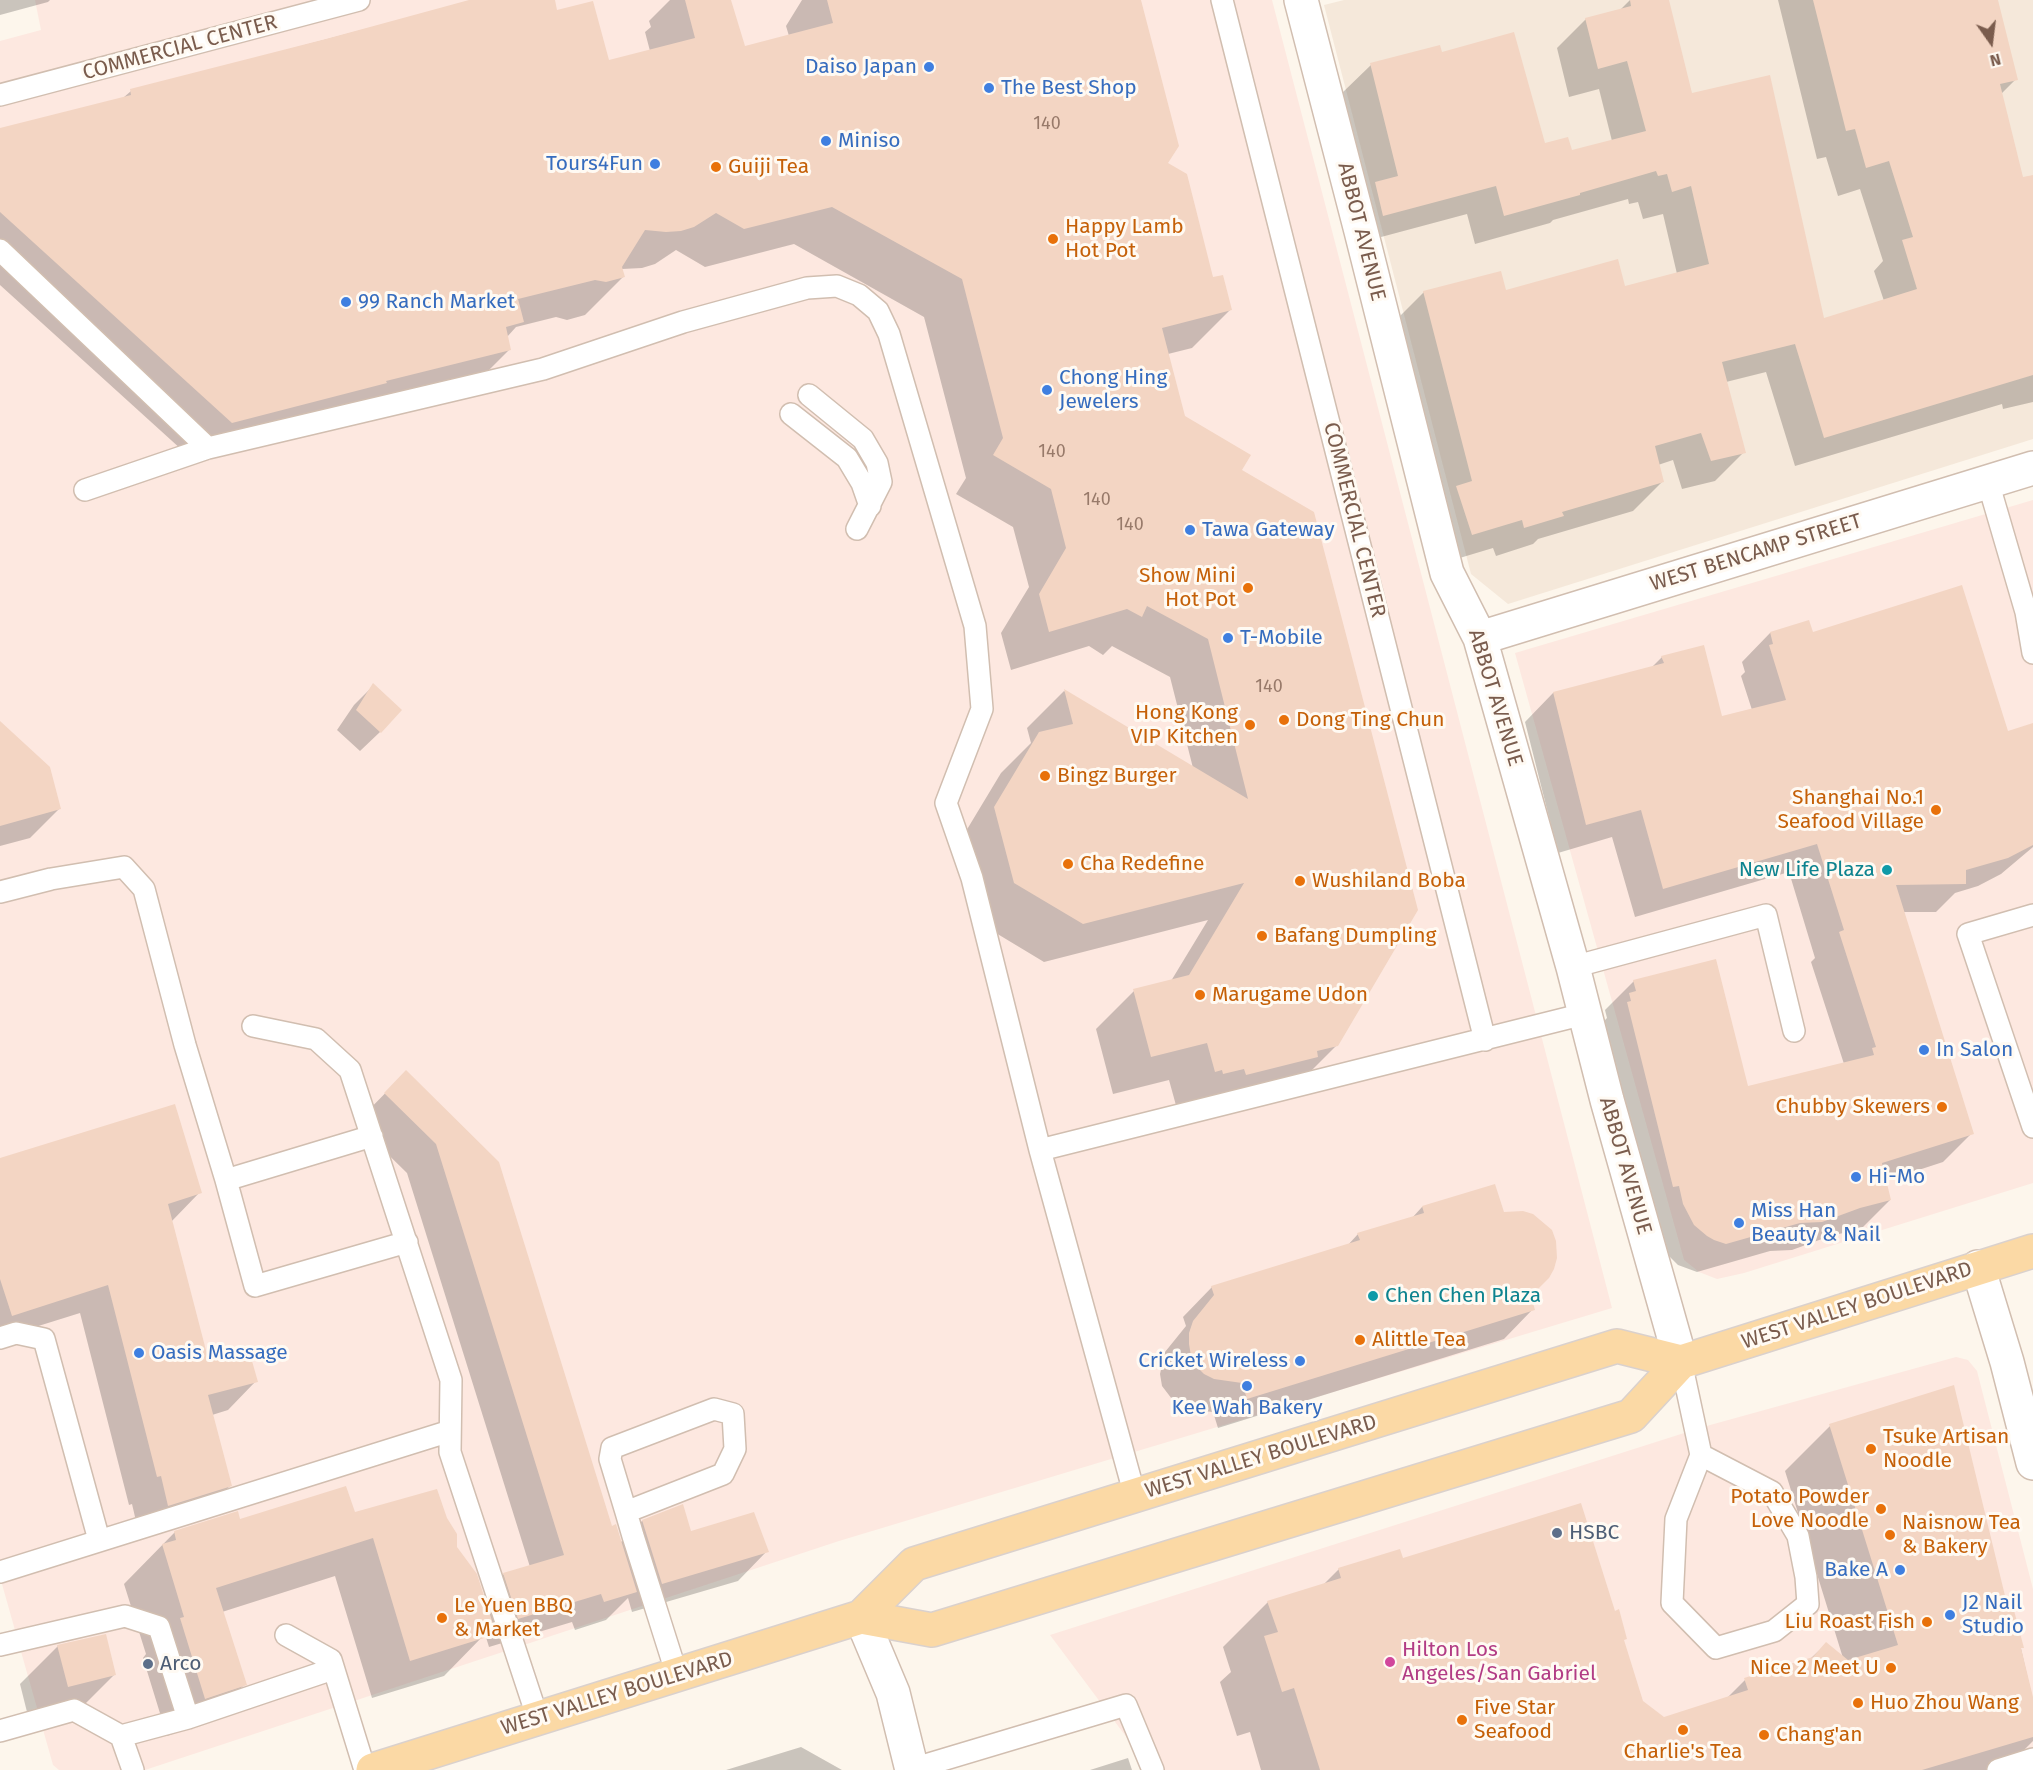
<!DOCTYPE html>
<style>
body{margin:0}
#map{position:relative;width:2033px;height:1770px;overflow:hidden;background:#fdf6ec;font-family:"Fira Sans",sans-serif}
canvas{display:block}
.north{position:absolute;left:1961px;top:12px;width:60px;height:60px;-webkit-text-stroke:4px #fffaf3;paint-order:stroke;rotate:166deg;font-size:16px;font-weight:700;line-height:24px;text-align:center;color:#7a5c4d}
.north::after{content:'';display:block;margin:auto;width:21px;height:27px;background:#7a5c4d;clip-path:polygon(50% 0,100% 100%,50% 72%,0 100%)}
</style>
<div id="map">
<canvas width="2033" height="1770"></canvas>
<div class="north">N</div>
</div>
<script>
const ctx = document.querySelector('canvas').getContext('2d');
ctx.lineJoin = 'round';
function fill(path, color) {
  ctx.fillStyle = color;
  ctx.fill(path, 'evenodd');
}
function poly(rows) {
  const path = new Path2D();
  for (const r of rows) {
    path.moveTo(r[0], r[1]);
    for (let i = 2; i < r.length; i += 2) path.lineTo(r[i], r[i + 1]);
  }
  return path;
}
function stroke(path, color, width, dash) {
  ctx.strokeStyle = color;
  ctx.lineWidth = width;
  ctx.lineCap = dash ? 'butt' : 'round';
  ctx.setLineDash(dash || []);
  ctx.stroke(path);
}
function write(font, color, halo, rows, align = 'center') {
  ctx.font = font + ' "Fira Sans",sans-serif';
  ctx.lineWidth = 6;
  ctx.setLineDash([]);
  ctx.textBaseline = 'middle';
  ctx.strokeStyle = halo;
  ctx.fillStyle = color;
  for (const [text, x, y, turn = 0] of rows) {
    ctx.save();
    ctx.translate(x, y);
    ctx.rotate((+turn || 0) * Math.PI / 180);
    ctx.textAlign = isNaN(turn) ? turn : align;
    if (halo) ctx.strokeText(text, 0, 0);
    ctx.fillText(text, 0, 0);
    ctx.restore();
  }
}
fill(poly([
 [1344,0,2033,0,2033,439,1508,604,1471,574,1324,5]
]), '#f5e8da');
fill(poly([
 [35,0,1272,0,1612,1308,839,1541,145,1770,59,1770,53,1765,0,1577,0,41,41,30],
 [2033,500,2033,1183,1744,1273,1717,1279,1699,1272,1684,1260,1515,653],
 [1956,1357,1968,1360,1977,1371,2033,1589,2033,1770,1151,1770,1050,1635,1703,1427]
]), '#fde8e0');
fill(poly([
 [0,0,50,0,48,2,0,15],
 [475,0,553,0,556,11,608,62,650,51,645,32,651,27,649,21,670,0,730,0,744,48,789,36,786,26,802,0,1140,0,1166,164,1212,279,1230,310,1192,348,1168,354,1184,417,1240,471,1337,1045,1298,1084,1177,1109,1169,1080,1113,1094,1096,1029,1134,991,1171,981,1208,920,1044,962,976,921,957,846,1001,773,1031,743,1027,728,1064,691,1193,768,1170,677,1112,646,1103,655,1089,646,1011,670,1001,633,1029,587,1013,527,956,494,966,478,924,317,794,244,705,267,676,250,655,264,642,268,622,269,623,277,585,315,567,320,556,317,516,327,507,337,510,349,472,387,193,460,0,285,0,129,123,98,131,91],
 [1630,0,1667,0,1691,95,1823,320,1884,301,1874,271,1883,261,1860,189,1838,196,1826,157,1817,159,1778,0,1991,0,2016,79,2001,94,2022,179,2033,187,2033,402,2003,409,2002,404,1795,466,1766,372,1726,382,1744,452,1715,481,1682,489,1673,460,1658,465,1662,482,1633,511,1538,539,1533,544,1496,556,1493,548,1443,563,1395,321,1424,292,1624,288,1677,274,1663,214,1643,219,1638,202,1629,204,1628,199,1553,220,1550,223,1475,244,1467,214,1355,244,1342,93,1371,65,1441,54,1543,145,1570,152,1612,141,1599,89,1569,97,1557,48,1586,19,1619,11],
 [1770,633,1812,634,2007,732,2033,724,2033,847,2001,874,1978,886,1955,893,1936,912,1903,912,1972,1133,1943,1162,1885,1181,1890,1200,1861,1229,1830,1236,1792,1250,1770,1251,1697,1272,1678,1265,1666,1253,1602,1023,1607,1018,1605,1010,1634,981,1747,1088,1844,1064,1811,962,1815,958,1789,872,1635,917,1612,837,1558,853,1525,722,1553,693,1651,668,1662,657,1721,718,1752,710,1741,676,1745,672,1742,662],
 [374,685,380,732,360,751,337,730,354,705],
 [0,723,59,809,30,838,0,846],
 [406,1072,611,1528,620,1543,642,1521,767,1551,738,1581,632,1612,628,1598,606,1620,575,1630,572,1622,489,1647,485,1634,444,1676,372,1698,335,1576,222,1612,245,1684,207,1722,167,1736,143,1658,146,1654,124,1584,175,1532,239,1521,354,1514,456,1548,483,1596,504,1574,530,1567,407,1173,356,1123],
 [0,1160,200,1192,171,1222,207,1360,256,1381,228,1410,212,1415,230,1486,201,1514,139,1534,132,1504,129,1505,80,1313,0,1338],
 [1422,1207,1503,1213,1533,1309,1504,1339,1218,1428,1213,1412,1193,1410,1175,1403,1162,1386,1160,1374,1165,1352,1186,1326,1183,1317,1212,1287,1347,1246,1358,1234,1412,1218],
 [1830,1426,2006,1606,2011,1605,2033,1701,2033,1741,2004,1770,1261,1770,1250,1732,1237,1736,1220,1682,1231,1672,1223,1647,1268,1602,1323,1585,1339,1569,1402,1560,1623,1641,1641,1702,1664,1718,1726,1699,1745,1680,1810,1659,1826,1644,1843,1658,1785,1471],
 [58,1646,115,1674,76,1713,30,1724,20,1684],
 [801,1747,842,1770,726,1770],
 [1128,1758,1132,1770,1090,1770]
]), '#0003');
fill(poly([
 [469,0,555,0,557,10,593,1,609,60,695,38,685,0,731,0,745,46,833,23,827,0,1141,0,1179,146,1168,163,1187,174,1213,277,1223,275,1232,310,1162,328,1185,416,1251,455,1242,470,1314,512,1418,910,1338,1046,1317,1051,1318,1057,1246,1075,1244,1069,1223,1074,1222,1070,1215,1072,1207,1043,1151,1057,1133,989,1189,975,1244,883,1083,924,1014,883,994,807,1039,732,1073,724,1064,689,1248,799,1208,639,1147,606,1142,617,1127,609,1049,632,1039,594,1066,548,1051,489,993,455,1003,438,962,279,832,207,744,229,716,213,694,227,681,231,666,232,645,230,622,267,625,277,606,282,595,280,518,299,524,322,506,327,511,350,386,381,387,383,232,423,0,212,0,128,131,95,130,89,326,39],
 [1630,0,1669,0,1692,93,1770,75,1824,318,1917,289,1902,240,1913,237,1889,161,1866,168,1855,129,1846,131,1813,0,1998,0,2018,80,2000,84,2023,177,2033,175,2033,375,1824,438,1795,344,1722,362,1746,453,1711,461,1701,433,1655,446,1664,482,1562,512,1564,516,1524,528,1522,520,1472,535,1456,486,1472,481,1423,291,1501,271,1506,290,1618,259,1625,286,1709,264,1691,186,1672,192,1667,174,1658,176,1656,171,1580,193,1580,195,1504,216,1496,186,1383,216,1375,182,1398,176,1370,63,1440,45,1442,52,1514,32,1545,143,1568,137,1572,150,1646,131,1627,61,1598,69,1585,18,1631,6],
 [1962,585,2008,731,2033,723,2033,845,2008,858,1966,870,1966,884,1896,885,1974,1134,1882,1163,1891,1200,1860,1208,1822,1222,1800,1223,1726,1244,1714,1240,1707,1236,1694,1225,1683,1204,1679,1186,1673,1187,1627,1002,1631,1001,1629,993,1636,991,1633,980,1716,959,1748,1086,1874,1055,1872,1048,1876,1047,1839,932,1844,930,1817,844,1663,889,1641,810,1586,825,1553,692,1664,663,1661,656,1704,645,1722,716,1786,700,1769,645,1773,644,1770,632,1809,620,1813,632],
 [373,683,402,710,381,733,356,710],
 [0,721,50,767,61,809,0,826],
 [406,1070,499,1162,612,1526,616,1524,637,1592,604,1602,601,1594,518,1619,503,1573,564,1555,436,1144,384,1093],
 [175,1104,202,1193,168,1204,208,1358,248,1347,258,1382,208,1395,232,1486,168,1506,161,1476,157,1477,108,1285,12,1316,0,1279,0,1158],
 [1495,1184,1504,1212,1523,1211,1533,1214,1552,1230,1556,1241,1557,1258,1554,1269,1549,1278,1531,1296,1535,1310,1247,1399,1242,1383,1214,1379,1204,1374,1196,1366,1191,1356,1189,1344,1189,1333,1193,1321,1214,1295,1211,1286,1360,1240,1357,1233,1424,1213,1422,1206],
 [1954,1385,2007,1604,2012,1603,2024,1648,2021,1648,2033,1697,2033,1737,1922,1770,1320,1770,1294,1688,1282,1692,1264,1636,1278,1632,1267,1601,1341,1578,1338,1568,1400,1549,1403,1558,1581,1503,1615,1611,1619,1609,1627,1639,1624,1640,1643,1701,1664,1717,1748,1690,1744,1678,1813,1657,1826,1642,1848,1660,1898,1645,1829,1424],
 [346,1486,355,1512,437,1489,447,1518,457,1534,457,1547,477,1574,494,1627,481,1630,484,1638,410,1661,373,1538,216,1588,247,1685,205,1699,180,1618,184,1617,162,1544,176,1540,174,1531,238,1511,240,1519],
 [683,1504,691,1531,754,1512,769,1552,662,1584,642,1520],
 [106,1634,116,1675,68,1687,57,1645]
]), '#f3d5c3');
const lane = poly([
 [1222,0,1485,1040],
 [0,95,359,0],
 [0,250,208,448],
 [809,395,863,439,877,463,881,482,857,529],
 [791,414,847,458,862,483,870,506],
 [1988,482,2026,612,2033,653],
 [85,490,208,448,543,369,683,322,807,288,837,286,859,295,878,311,889,334,975,626,982,709,946,803,972,878,1040,1150],
 [0,892,51,879,124,867,144,889,185,1045,226,1180],
 [2033,915,1968,934,2033,1127],
 [1573,967,1766,915,1794,1031],
 [253,1026,316,1039,350,1070,451,1380,450,1452,538,1719],
 [372,1136,226,1180,255,1286,407,1242],
 [0,1338,16,1333,44,1339,99,1540],
 [1681,1362,1701,1455,1676,1519,1672,1603,1716,1648,1774,1631,1808,1604,1806,1577,1798,1536,1772,1492,1701,1455],
 [1135,1496,1040,1150,1584,1014],
 [626,1512,723,1474,735,1449,733,1414,714,1409,612,1448,610,1459,626,1512,633,1536,677,1675],
 [0,1572,450,1431],
 [286,1635,331,1660,365,1770],
 [0,1645,125,1616,159,1627,188,1718,121,1736],
 [188,1718,333,1669],
 [0,1731,74,1710,121,1736,133,1770],
 [912,1769,1126,1705,1153,1770],
 [1998,1770,2033,1759]
]);
const street = poly([
 [1301,0,1361,231,1447,573,1480,638,1573,967,1607,1100,1681,1362],
 [1480,638,2033,468],
 [1978,1267,2007,1362,2033,1463],
 [861,1617,893,1693,912,1770]
]);
const primary = poly([
 [861,1617,914,1564,1617,1346,1681,1362],
 [373,1770,861,1617,932,1630,1631,1416,1681,1362,2033,1251]
]);
stroke(lane, '#d1beb0', 24);
stroke(street, '#d1beb0', 36);
stroke(primary, '#dad1cd', 36);
stroke(lane, '#fff', 21);
stroke(street, '#fff', 33);
stroke(primary, '#fbd9a5', 33);
for (const [x, y, r, color] of [
 [929,67,6,"#3f7fe0"],
 [989,88,6,"#3f7fe0"],
 [826,141,6,"#3f7fe0"],
 [655,164,6,"#3f7fe0"],
 [716,167,6,"#e8710a"],
 [1053,239,6,"#e8710a"],
 [346,302,6,"#3f7fe0"],
 [1047,390,6,"#3f7fe0"],
 [1190,530,6,"#3f7fe0"],
 [1248,588,6,"#e8710a"],
 [1228,638,6,"#3f7fe0"],
 [1284,720,6,"#e8710a"],
 [1250,725,6,"#e8710a"],
 [1045,776,6,"#e8710a"],
 [1936,810,6,"#e8710a"],
 [1068,864,6,"#e8710a"],
 [1887,870,6,"#0f9aa8"],
 [1300,881,6,"#e8710a"],
 [1262,936,6,"#e8710a"],
 [1200,995,6,"#e8710a"],
 [1924,1050,6,"#3f7fe0"],
 [1942,1107,6,"#e8710a"],
 [1856,1177,6,"#3f7fe0"],
 [1739,1223,6,"#3f7fe0"],
 [1373,1296,6,"#0f9aa8"],
 [1360,1340,6,"#e8710a"],
 [139,1353,6,"#3f7fe0"],
 [1300,1361,6,"#3f7fe0"],
 [1247,1386,6,"#3f7fe0"],
 [1871,1449,6,"#e8710a"],
 [1881,1509,6,"#e8710a"],
 [1557,1533,6,"#5c6f8a"],
 [1890,1535,6,"#e8710a"],
 [1900,1570,6,"#3f7fe0"],
 [1950,1615,6,"#3f7fe0"],
 [442,1618,6,"#e8710a"],
 [1927,1622,6,"#e8710a"],
 [1390,1662,6,"#d1479c"],
 [148,1664,6,"#5c6f8a"],
 [1891,1668,6,"#e8710a"],
 [1858,1703,6,"#e8710a"],
 [1462,1720,6,"#e8710a"],
 [1683,1730,6,"#e8710a"],
 [1764,1735,6,"#e8710a"]
]) {
  const dot = new Path2D();
  dot.arc(x, y, r, 0, 2 * Math.PI);
  ctx.fillStyle = color;
  ctx.fill(dot);
  stroke(dot, '#fffaf3', 2);
}
write('18px', '#987a6a', null, [
 ["140",1047,124],
 ["140",1052,452],
 ["140",1097,500],
 ["140",1130,525],
 ["140",1269,687]
]);
write('21px', '#7a5c4d', '#fffaf3', [
 ["COMMERCIAL CENTER",180,48,-15],
 ["ABBOT AVENUE",1361,232,76],
 ["COMMERCIAL CENTER",1354,520,76],
 ["WEST BENCAMP STREET",1756,553,-17],
 ["ABBOT AVENUE",1495,698,73],
 ["ABBOT AVENUE",1625,1166,74],
 ["WEST VALLEY BOULEVARD",1857,1306,-18],
 ["WEST VALLEY BOULEVARD",1261,1457,-17],
 ["WEST VALLEY BOULEVARD",617,1694,-17]
]);
write('21px', '#366cbe', '#fffaf3', [
 ["Daiso Japan",917,67,"right"],
 ["The Best Shop",1001,88],
 ["Miniso",838,141],
 ["Tours4Fun",643,164,"right"],
 ["99 Ranch Market",358,302],
 ["Chong Hing",1059,378],
 ["Jewelers",1059,402],
 ["Tawa Gateway",1202,530],
 ["T-Mobile",1240,638],
 ["In Salon",1936,1050],
 ["Hi-Mo",1868,1177],
 ["Miss Han",1751,1211],
 ["Beauty & Nail",1751,1235],
 ["Oasis Massage",151,1353],
 ["Cricket Wireless",1288,1361,"right"],
 ["Kee Wah Bakery",1247,1408,"center"],
 ["Bake A",1888,1570,"right"],
 ["J2 Nail",1962,1603],
 ["Studio",1962,1627]
], 'left');
write('21px', '#c56008', '#fffaf3', [
 ["Guiji Tea",728,167],
 ["Happy Lamb",1065,227],
 ["Hot Pot",1065,251],
 ["Show Mini",1236,576,"right"],
 ["Hot Pot",1236,600,"right"],
 ["Hong Kong",1238,713,"right"],
 ["VIP Kitchen",1238,737,"right"],
 ["Dong Ting Chun",1296,720],
 ["Bingz Burger",1057,776],
 ["Shanghai No.1",1924,798,"right"],
 ["Seafood Village",1924,822,"right"],
 ["Cha Redefine",1080,864],
 ["Wushiland Boba",1312,881],
 ["Bafang Dumpling",1274,936],
 ["Marugame Udon",1212,995],
 ["Chubby Skewers",1930,1107,"right"],
 ["Alittle Tea",1372,1340],
 ["Tsuke Artisan",1883,1437],
 ["Noodle",1883,1461],
 ["Potato Powder",1869,1497,"right"],
 ["Love Noodle",1869,1521,"right"],
 ["Naisnow Tea",1902,1523],
 ["& Bakery",1902,1547],
 ["Le Yuen BBQ",454,1606],
 ["& Market",454,1630],
 ["Liu Roast Fish",1915,1622,"right"],
 ["Nice 2 Meet U",1879,1668,"right"],
 ["Huo Zhou Wang",1870,1703],
 ["Five Star",1474,1708],
 ["Seafood",1474,1732],
 ["Chang'an",1776,1735],
 ["Charlie's Tea",1683,1752,"center"]
], 'left');
write('21px', '#0d838f', '#fffaf3', [
 ["New Life Plaza",1875,870],
 ["Chen Chen Plaza",1385,1296,"left"]
], 'right');
write('21px', '#4e5e75', '#fffaf3', [
 ["HSBC",1569,1533],
 ["Arco",160,1664]
], 'left');
write('21px', '#b23c85', '#fffaf3', [
 ["Hilton Los",1402,1650],
 ["Angeles/San Gabriel",1402,1674]
], 'left');
</script>
